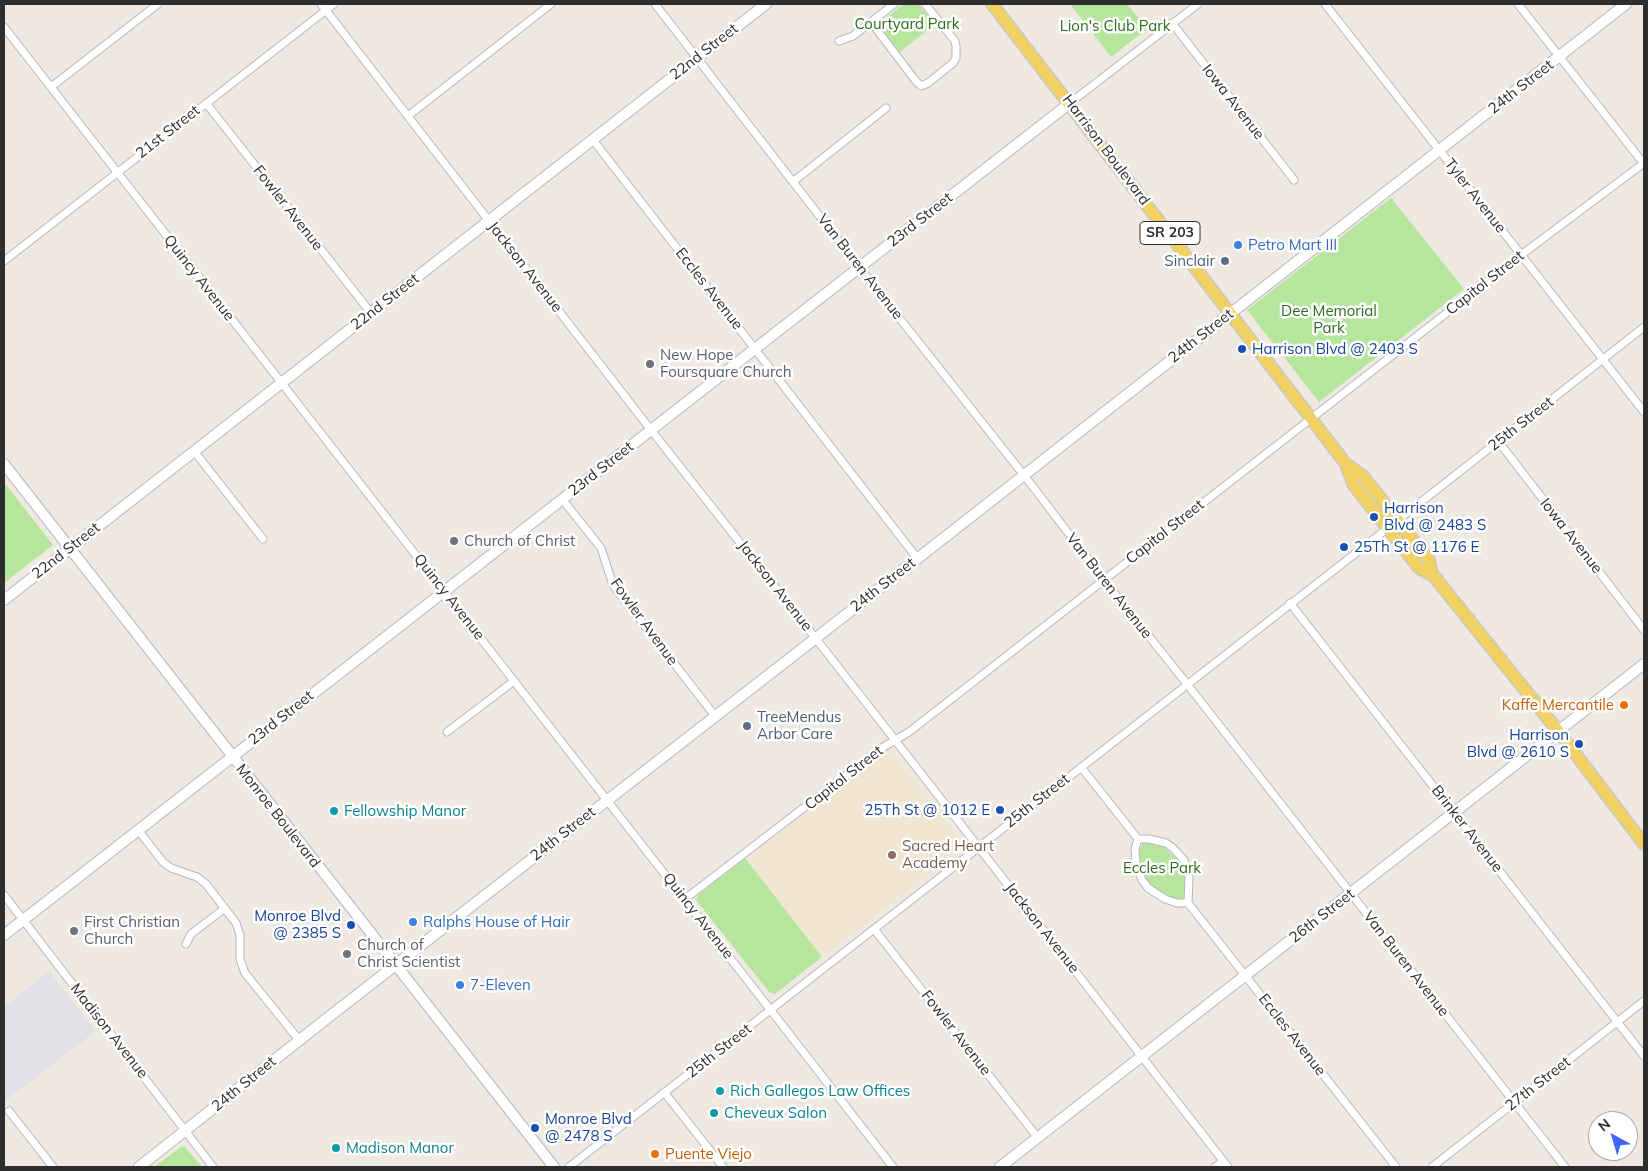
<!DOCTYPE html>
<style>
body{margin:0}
#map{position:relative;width:1648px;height:1171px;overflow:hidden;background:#efe9e1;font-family:Mulish,sans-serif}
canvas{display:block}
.frame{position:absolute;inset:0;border:5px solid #2e2e2e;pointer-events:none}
.north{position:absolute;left:1588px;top:1111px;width:50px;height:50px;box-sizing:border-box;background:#fff;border:1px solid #ababab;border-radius:50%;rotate:321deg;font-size:14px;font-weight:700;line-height:20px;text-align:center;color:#2e2e2e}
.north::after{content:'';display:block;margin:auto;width:18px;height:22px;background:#4264fb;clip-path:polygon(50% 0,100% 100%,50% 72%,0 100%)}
</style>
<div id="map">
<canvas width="1648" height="1171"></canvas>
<div class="frame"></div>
<div class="north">N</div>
</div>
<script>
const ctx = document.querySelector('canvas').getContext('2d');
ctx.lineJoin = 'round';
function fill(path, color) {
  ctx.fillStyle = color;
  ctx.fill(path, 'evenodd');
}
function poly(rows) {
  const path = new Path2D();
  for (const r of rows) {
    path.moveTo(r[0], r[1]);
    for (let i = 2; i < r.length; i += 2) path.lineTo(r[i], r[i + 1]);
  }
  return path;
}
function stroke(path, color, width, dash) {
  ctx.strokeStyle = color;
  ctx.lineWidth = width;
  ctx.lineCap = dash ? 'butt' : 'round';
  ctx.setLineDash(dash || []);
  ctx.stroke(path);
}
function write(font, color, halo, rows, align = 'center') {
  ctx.font = font + ' Mulish,sans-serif';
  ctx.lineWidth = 5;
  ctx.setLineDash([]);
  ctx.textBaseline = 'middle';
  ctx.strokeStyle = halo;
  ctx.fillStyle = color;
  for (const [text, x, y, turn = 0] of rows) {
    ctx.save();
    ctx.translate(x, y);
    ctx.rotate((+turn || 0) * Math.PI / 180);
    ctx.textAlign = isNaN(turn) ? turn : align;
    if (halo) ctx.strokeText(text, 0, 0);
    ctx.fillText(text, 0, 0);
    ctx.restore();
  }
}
fill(poly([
 [49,971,96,1031,4,1102,4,1007]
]), '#e3e1e8');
fill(poly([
 [888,748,964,845,964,847,822,957,745,858]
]), '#f0e6d1');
fill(poly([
 [903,4,918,4,935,24,900,52,881,28,880,23],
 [1070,4,1127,4,1147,29,1111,57],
 [1391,198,1464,289,1319,402,1247,310],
 [4,482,53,545,4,583],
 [1150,842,1164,847,1180,862,1186,877,1185,895,1183,899,1173,899,1164,895,1152,886,1143,874,1138,858,1140,850,1142,843],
 [745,858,822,957,775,994,769,992,696,900,698,895],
 [184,1146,202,1167,154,1167,181,1147]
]), '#b6e59e');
const street = poly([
 [321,4,651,430,824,649,1228,1167],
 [655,4,859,267,1034,488,1104,580,1187,684,1565,1167],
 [1325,4,1644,412],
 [1518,4,1644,164],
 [871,22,915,80,921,86,928,83,953,63,956,58,956,46,955,41,925,4],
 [1172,23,1294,180],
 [4,27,893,1167],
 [839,41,853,36,894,4],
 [51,87,158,4],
 [206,103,371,313],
 [1070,103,1198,4],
 [408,116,551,4],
 [593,140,917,558],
 [794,181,886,108],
 [4,261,334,4],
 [1498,441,1644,630],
 [194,451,263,539],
 [562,499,601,548,613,585,715,716],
 [1398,520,1644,327],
 [1290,603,1644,1056],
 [447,732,514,681],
 [1081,767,1138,839],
 [138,830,163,862,171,868,197,877,206,884,236,923,240,935,240,959,245,973,299,1040],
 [1138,839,1149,839,1166,843,1173,848,1184,860,1189,877,1188,903,1177,903,1165,899,1148,888,1142,880,1136,864,1135,849,1138,839],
 [4,895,213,1167],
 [685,899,880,749,909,732,1521,255,1644,163],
 [1188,903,1396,1167],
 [874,929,1038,1138],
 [186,944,191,934,224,909],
 [664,1092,723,1167],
 [9,1111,53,1167],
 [569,1167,1388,528],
 [1215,1167,1223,1161],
 [1432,1167,1644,1001]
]);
const secondary = poly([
 [4,464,554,1167],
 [4,600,766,4],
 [4,935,1070,103],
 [139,1167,330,1016,816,638,1626,4],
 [1000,1167,1644,664]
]);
const primary = poly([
 [992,4,1346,464,1353,484,1419,568,1432,575],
 [1346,464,1363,476,1429,560,1432,575],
 [1429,570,1558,731,1644,844]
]);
stroke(street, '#b4b7c1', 9);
stroke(secondary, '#b4b7c1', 12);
stroke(primary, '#c9c9c9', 14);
stroke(street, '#fff', 7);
stroke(secondary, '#fff', 10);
stroke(primary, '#f2d163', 11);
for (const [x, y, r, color] of [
 [1238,245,5,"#3f7fe0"],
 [1225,261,5,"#5c6f8a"],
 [1242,349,5,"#1a4fb4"],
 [650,364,5,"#6b7280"],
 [1374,517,5,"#1a4fb4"],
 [454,541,5,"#6b7280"],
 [1344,547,5,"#1a4fb4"],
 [1624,705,5,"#e8710a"],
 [747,726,5,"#5c6f8a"],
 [1579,744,5,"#1a4fb4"],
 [1000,810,5,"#1a4fb4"],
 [334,811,5,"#0f9aa8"],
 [892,855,5,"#8d6e63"],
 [413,922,5,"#3f7fe0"],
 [351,925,5,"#1a4fb4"],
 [74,931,5,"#6b7280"],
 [347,954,5,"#6b7280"],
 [460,985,5,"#3f7fe0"],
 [720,1091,5,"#0f9aa8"],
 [714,1113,5,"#0f9aa8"],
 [535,1128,5,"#1a4fb4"],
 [336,1148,5,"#0f9aa8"],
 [655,1154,5,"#e8710a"]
]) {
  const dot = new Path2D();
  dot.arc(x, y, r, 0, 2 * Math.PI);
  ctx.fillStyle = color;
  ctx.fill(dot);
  stroke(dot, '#fff', 2);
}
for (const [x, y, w] of [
 [1170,233,60]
]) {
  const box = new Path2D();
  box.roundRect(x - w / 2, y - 11.5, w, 23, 4);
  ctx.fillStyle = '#fff';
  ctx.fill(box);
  stroke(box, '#2e2e2e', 1);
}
write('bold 14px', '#2e2e2e', null, [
 ["SR 203",1170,233]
]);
write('15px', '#2c6e1b', '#fff', [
 ["Courtyard Park",907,24],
 ["Lion's Club Park",1115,26],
 ["Dee Memorial",1329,311],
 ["Park",1329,328],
 ["Eccles Park",1162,868]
]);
write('15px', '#2e2e2e', '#fff', [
 ["22nd Street",704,52,-38],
 ["24th Street",1521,87,-38],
 ["Iowa Avenue",1233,102,52],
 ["21st Street",168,132,-38],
 ["Harrison Boulevard",1106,150,53],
 ["Tyler Avenue",1475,196,52],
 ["Fowler Avenue",288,208,52],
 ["23rd Street",920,220,-38],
 ["Jackson Avenue",525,267,52],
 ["Van Buren Avenue",860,267,52],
 ["Quincy Avenue",199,278,52],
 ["Capitol Street",1485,283,-38],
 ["Eccles Avenue",709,289,52],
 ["22nd Street",385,302,-38],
 ["24th Street",1201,336,-38],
 ["25th Street",1521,424,-38],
 ["23rd Street",601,469,-38],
 ["Capitol Street",1165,532,-38],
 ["Iowa Avenue",1571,536,52],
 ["22nd Street",66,551,-38],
 ["24th Street",883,585,-38],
 ["Jackson Avenue",775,586,52],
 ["Van Buren Avenue",1109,586,52],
 ["Quincy Avenue",449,597,52],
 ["Fowler Avenue",644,622,54],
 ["23rd Street",281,718,-38],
 ["Capitol Street",844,778,-38],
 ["25th Street",1037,801,-38],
 ["Monroe Boulevard",278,816,52],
 ["Brinker Avenue",1467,829,52],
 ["24th Street",563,834,-38],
 ["Quincy Avenue",698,916,52],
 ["26th Street",1322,916,-38],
 ["Jackson Avenue",1042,928,52],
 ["Van Buren Avenue",1406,964,52],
 ["Madison Avenue",109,1031,52],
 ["Fowler Avenue",956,1033,52],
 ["Eccles Avenue",1292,1035,52],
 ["25th Street",719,1051,-38],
 ["24th Street",244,1084,-39],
 ["27th Street",1538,1084,-38]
]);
write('15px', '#366cbe', '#fff', [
 ["Petro Mart III",1248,245],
 ["Ralphs House of Hair",423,922],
 ["7-Eleven",470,985]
], 'left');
write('15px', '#4e5e75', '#fff', [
 ["Sinclair",1215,261],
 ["TreeMendus",757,717,"left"],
 ["Arbor Care",757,734,"left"]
], 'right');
write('15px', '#164399', '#fff', [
 ["Harrison Blvd @ 2403 S",1252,349],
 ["Harrison",1384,508],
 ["Blvd @ 2483 S",1384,525],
 ["25Th St @ 1176 E",1354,547],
 ["Harrison",1569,735,"right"],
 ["Blvd @ 2610 S",1569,752,"right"],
 ["25Th St @ 1012 E",990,810,"right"],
 ["Monroe Blvd",341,916,"right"],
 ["@ 2385 S",341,933,"right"],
 ["Monroe Blvd",545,1119],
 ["@ 2478 S",545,1136]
], 'left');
write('15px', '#5b616d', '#fff', [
 ["New Hope",660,355],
 ["Foursquare Church",660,372],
 ["Church of Christ",464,541],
 ["First Christian",84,922],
 ["Church",84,939],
 ["Church of",357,945],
 ["Christ Scientist",357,962]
], 'left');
write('15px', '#c56008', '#fff', [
 ["Kaffe Mercantile",1614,705],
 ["Puente Viejo",665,1154,"left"]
], 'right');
write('15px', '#0d838f', '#fff', [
 ["Fellowship Manor",344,811],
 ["Rich Gallegos Law Offices",730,1091],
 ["Cheveux Salon",724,1113],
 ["Madison Manor",346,1148]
], 'left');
write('15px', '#785e54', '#fff', [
 ["Sacred Heart",902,846],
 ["Academy",902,863]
], 'left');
</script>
